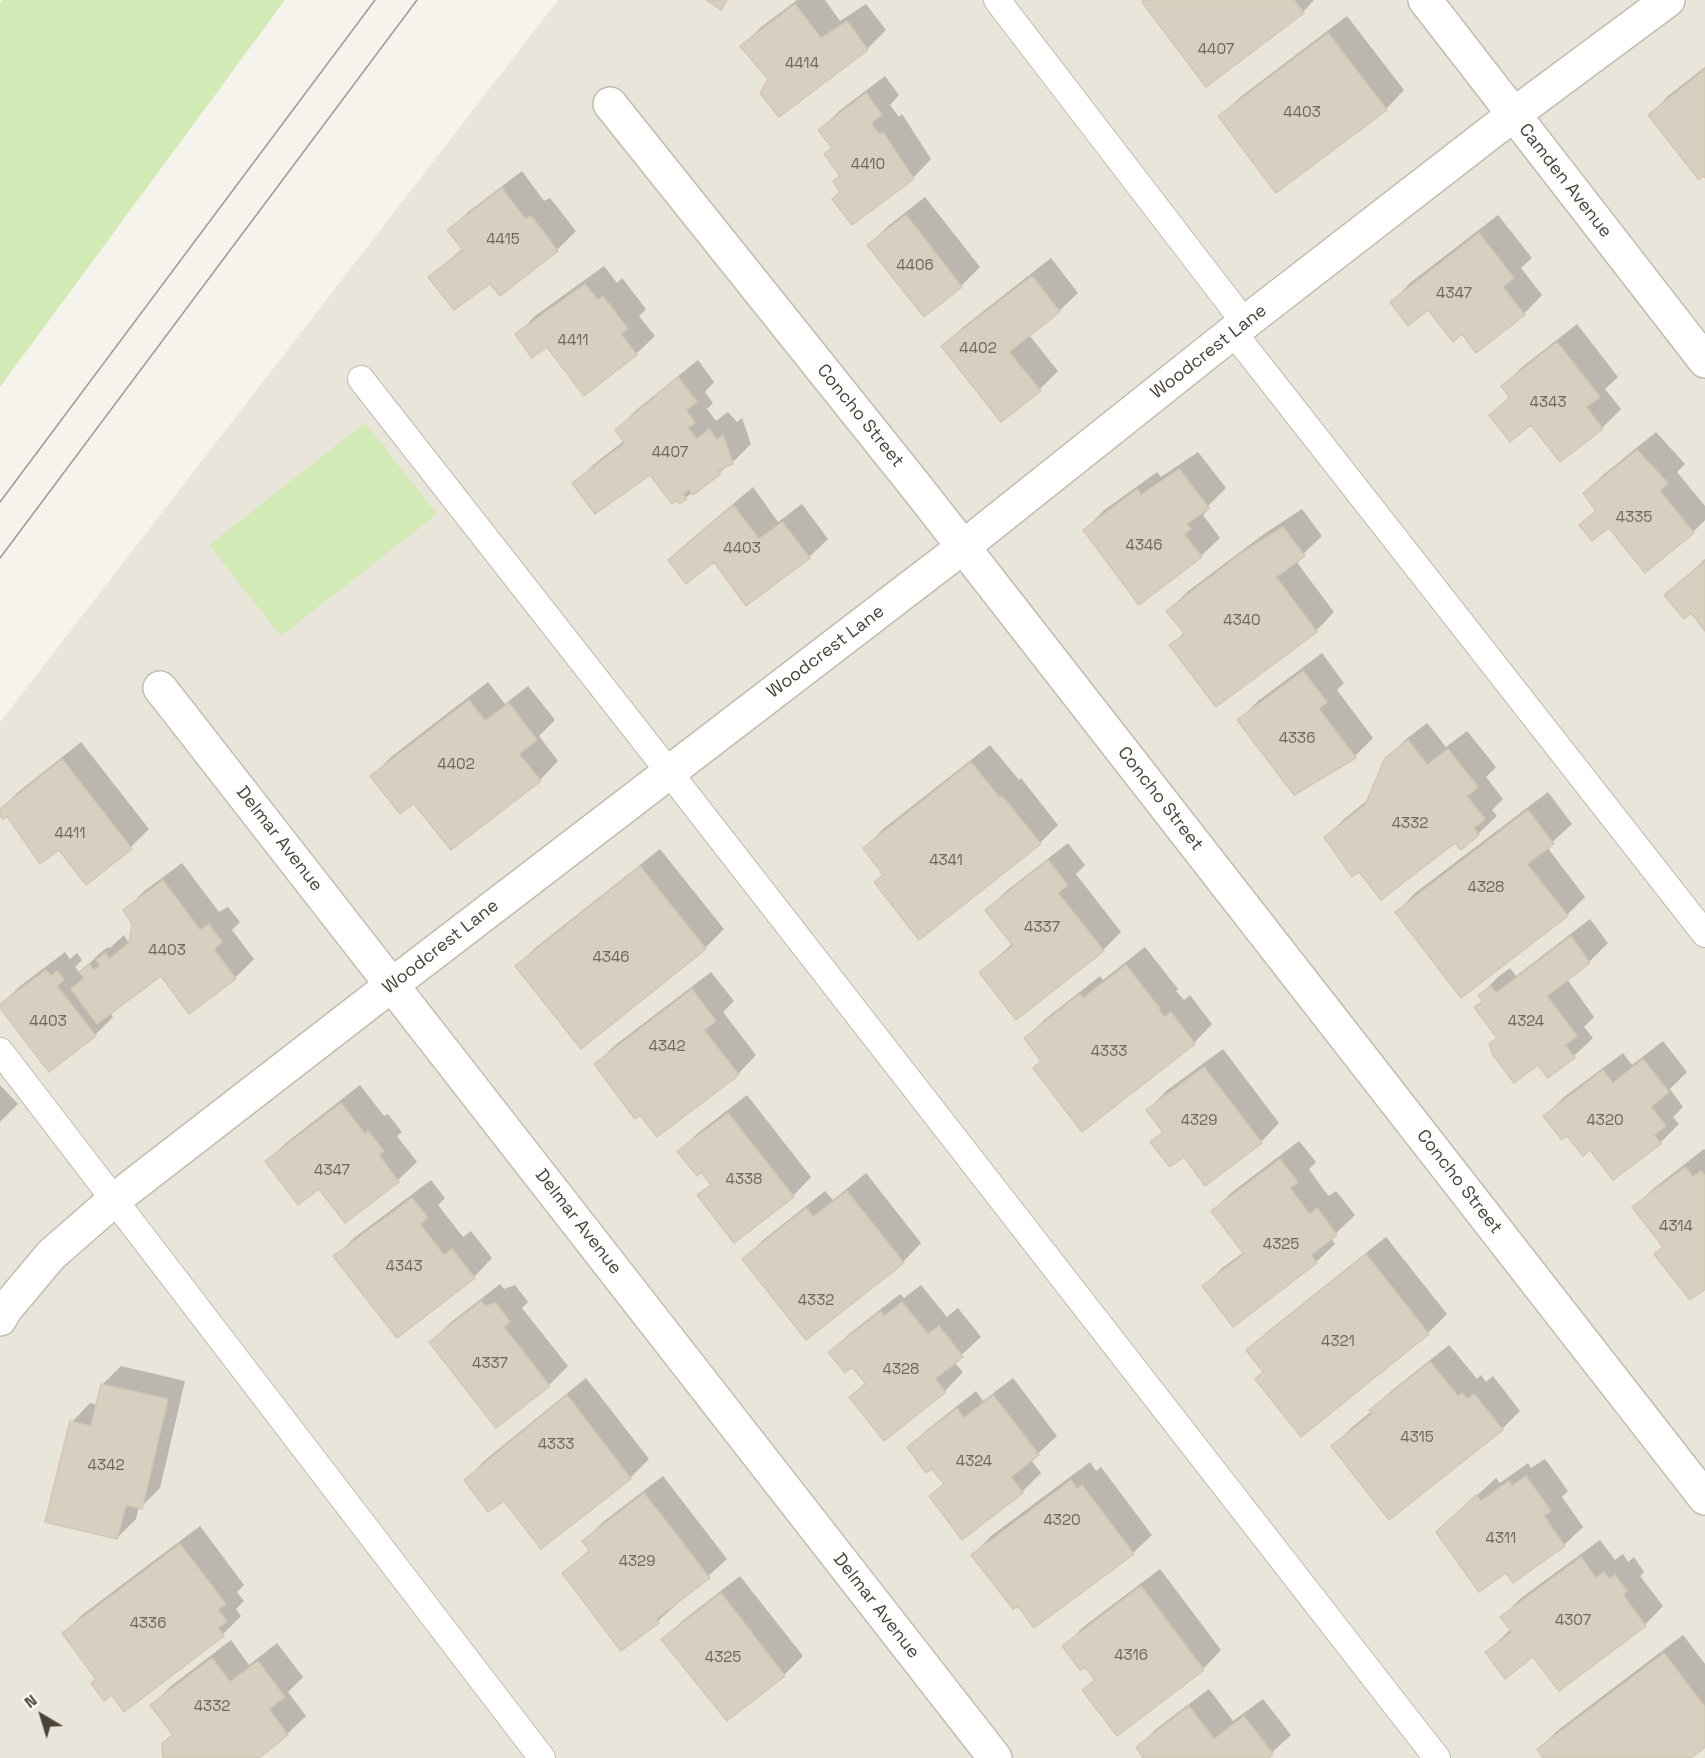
<!DOCTYPE html>
<style>
body{margin:0}
#map{position:relative;width:1705px;height:1758px;overflow:hidden;background:#f6f3ec;font-family:"Space Grotesk",sans-serif}
canvas{display:block}
.north{position:absolute;left:12px;top:1686px;width:60px;height:60px;-webkit-text-stroke:4px #fff;paint-order:stroke;rotate:322deg;font-size:16px;font-weight:700;line-height:24px;text-align:center;color:#4b4439}
.north::after{content:'';display:block;margin:auto;width:21px;height:27px;background:#4b4439;clip-path:polygon(50% 0,100% 100%,50% 72%,0 100%)}
</style>
<div id="map">
<canvas width="1705" height="1758"></canvas>
<div class="north">N</div>
</div>
<script>
const ctx = document.querySelector('canvas').getContext('2d');
ctx.lineJoin = 'round';
function fill(path, color) {
  ctx.fillStyle = color;
  ctx.fill(path, 'evenodd');
}
function poly(rows) {
  const path = new Path2D();
  for (const r of rows) {
    path.moveTo(r[0], r[1]);
    for (let i = 2; i < r.length; i += 2) path.lineTo(r[i], r[i + 1]);
  }
  return path;
}
function stroke(path, color, width, dash) {
  ctx.strokeStyle = color;
  ctx.lineWidth = width;
  ctx.lineCap = dash ? 'butt' : 'round';
  ctx.setLineDash(dash || []);
  ctx.stroke(path);
}
function write(font, color, halo, rows, align = 'center') {
  ctx.font = font + ' "Space Grotesk",sans-serif';
  ctx.lineWidth = 4.5;
  ctx.setLineDash([]);
  ctx.textBaseline = 'middle';
  ctx.strokeStyle = halo;
  ctx.fillStyle = color;
  for (const [text, x, y, turn = 0] of rows) {
    ctx.save();
    ctx.translate(x, y);
    ctx.rotate((+turn || 0) * Math.PI / 180);
    ctx.textAlign = isNaN(turn) ? turn : align;
    if (halo) ctx.strokeText(text, 0, 0);
    ctx.fillText(text, 0, 0);
    ctx.restore();
  }
}
fill(poly([
 [558,0,1705,0,1705,1758,0,1758,0,722]
]), '#eae5da');
fill(poly([
 [2,0,285,0,0,387,0,3],
 [365,423,437,514,281,636,209,545]
]), '#d2eab5');
fill(poly([
 [797,0,825,0,840,21,866,4,886,30,867,49,779,115,770,79,742,46,760,28],
 [1146,0,1314,0,1303,12],
 [1347,16,1404,90,1386,109,1220,117,1239,98],
 [1705,67,1705,176,1650,115,1668,96],
 [885,76,899,95,890,105,899,117,902,114,931,159,913,178,842,191,841,175,833,148,820,130,839,111],
 [522,171,544,201,550,198,576,231,557,250,500,294,491,282,430,277,463,248,449,231,468,212],
 [925,197,980,267,961,286,924,315,869,245,888,226],
 [1498,215,1532,258,1521,268,1542,295,1524,314,1462,332,1428,308,1392,302,1410,283],
 [1051,258,1078,293,1059,311,1029,335,1058,371,1040,389,943,346,962,328],
 [604,266,617,283,622,278,646,309,639,316,655,336,636,354,547,345,517,335,535,316],
 [1577,324,1618,377,1605,389,1621,409,1602,428,1560,460,1531,423,1491,415,1510,396,1503,386,1521,368],
 [698,360,714,382,705,392,713,403,707,409,716,421,728,412,737,422,742,418,751,444,733,462,680,502,651,473,574,484,593,465,625,440,617,430,635,411],
 [1656,432,1685,464,1677,472,1705,506,1705,520,1693,532,1581,525,1597,509,1585,493,1603,475],
 [1198,452,1226,488,1207,507,1209,509,1203,515,1220,538,1201,556,1085,530,1103,511,1157,472,1161,477],
 [753,487,778,522,802,504,828,539,809,557,670,560,689,541],
 [1302,509,1322,536,1296,561,1334,612,1316,631,1171,645,1185,632,1168,611,1187,592,1264,534],
 [1705,559,1705,628,1691,611,1666,595],
 [1322,653,1344,683,1337,690,1373,738,1355,756,1239,720,1258,701],
 [488,682,505,704,528,686,555,720,539,736,558,761,540,780,415,802,372,776,391,757],
 [1427,723,1446,747,1467,731,1496,767,1486,777,1503,799,1492,810,1497,816,1478,834,1359,870,1326,837,1344,819,1369,799,1386,759,1405,740],
 [81,742,149,829,131,847,86,883,59,848,7,814,0,814,0,810,17,793],
 [990,745,1019,780,1021,778,1058,825,1040,843,876,882,884,874,865,848,883,829],
 [1548,792,1572,824,1547,847,1585,897,1567,915,1397,912,1415,893],
 [1068,843,1085,865,1076,874,1121,932,1103,950,980,973,1013,943,987,910,1005,892],
 [660,849,724,929,705,948,581,1047,517,966,535,948],
 [182,863,219,912,228,907,240,922,232,930,254,959,235,978,189,1012,161,974,110,1012,113,1017,95,1035,0,1006,19,987,65,952,70,959,77,953,82,960,75,967,80,973,100,953,108,947,110,948,124,935,128,942,132,939,134,924,125,911,143,892],
 [1590,919,1608,943,1589,962,1567,979,1594,1017,1584,1027,1593,1038,1574,1056,1548,1076,1539,1063,1498,1037,1476,1007,1483,1000,1480,995,1498,977,1510,968,1516,976],
 [1145,947,1178,989,1176,991,1184,1000,1190,995,1212,1024,1194,1043,1026,1038,1044,1020,1100,976,1103,980],
 [711,972,734,1001,723,1012,756,1055,738,1074,641,1113,596,1064,614,1046],
 [1663,1041,1687,1072,1670,1089,1683,1107,1673,1117,1679,1124,1660,1143,1613,1178,1590,1148,1568,1134,1545,1116,1564,1097,1623,1053,1632,1065],
 [1223,1049,1279,1123,1261,1142,1184,1155,1152,1142,1163,1131,1148,1110,1166,1091],
 [0,1085,18,1104,0,1122],
 [360,1085,384,1116,388,1114,402,1132,397,1136,417,1162,398,1180,345,1221,319,1187,267,1161,286,1143],
 [747,1095,811,1177,793,1196,699,1196,712,1183,701,1170,679,1151,698,1133],
 [1299,1141,1316,1162,1309,1169,1323,1189,1329,1196,1336,1191,1355,1215,1331,1238,1335,1244,1316,1262,1233,1325,1204,1287,1222,1268,1244,1252,1213,1211,1231,1193],
 [1704,1149,1705,1150,1705,1287,1634,1207,1653,1189],
 [866,1173,921,1243,903,1262,744,1259,763,1240,825,1191,833,1200],
 [431,1180,445,1198,438,1205,463,1237,471,1231,492,1258,474,1277,335,1256,354,1238],
 [1386,1237,1447,1314,1428,1333,1301,1435,1265,1371,1248,1350,1267,1332],
 [500,1284,504,1289,515,1285,528,1302,522,1308,568,1366,549,1385,431,1342,450,1323],
 [921,1285,947,1317,958,1308,981,1337,954,1362,963,1372,945,1391,851,1397,866,1382,853,1365,830,1352,849,1334,900,1294,904,1298],
 [1449,1345,1477,1379,1481,1375,1486,1382,1493,1376,1520,1411,1502,1429,1333,1446,1351,1428,1372,1411,1390,1392],
 [121,1366,185,1381,160,1488,141,1507,139,1507,136,1519,117,1538,72,1422,90,1403,98,1405,103,1384],
 [586,1378,649,1459,630,1478,541,1547,504,1499,466,1480,484,1461],
 [1013,1378,1057,1436,1031,1460,1041,1473,1022,1492,962,1538,931,1497,945,1483,932,1467,909,1447,928,1429,976,1391,983,1401],
 [1545,1459,1568,1491,1562,1497,1583,1527,1564,1545,1457,1514,1496,1478,1500,1483,1528,1463,1531,1468],
 [1090,1462,1096,1471,1101,1467,1152,1535,1133,1553,1035,1626,1018,1604,973,1555,991,1536],
 [663,1476,727,1559,658,1621,564,1573,590,1549,584,1541,603,1522],
 [200,1526,244,1585,237,1592,244,1601,236,1609,241,1616,223,1634,112,1693,64,1633,82,1615],
 [1600,1540,1615,1560,1623,1554,1628,1562,1634,1557,1644,1572,1640,1576,1663,1606,1645,1625,1533,1655,1487,1652,1511,1629,1502,1617,1521,1598],
 [1160,1569,1221,1650,1203,1669,1084,1690,1096,1678,1085,1664,1064,1647,1082,1628],
 [740,1576,803,1656,784,1675,728,1719,663,1640,682,1621],
 [1683,1635,1705,1664,1705,1745,1688,1758,1545,1758,1539,1749,1557,1731],
 [231,1640,249,1665,277,1643,303,1677,288,1692,306,1716,287,1734,256,1758,165,1758,163,1744,174,1733,152,1705,171,1686],
 [1209,1689,1233,1721,1263,1699,1291,1735,1266,1758,1145,1758,1138,1748,1156,1729]
]), '#0003');
const building = poly([
 [706,0,727,0,721,10,706,0],
 [1144,0,1294,0,1304,13,1206,87,1142,2,1144,0],
 [795,4,821,38,847,21,868,50,779,117,760,93,768,79,740,46,795,4],
 [1328,33,1387,110,1276,193,1218,116,1328,33],
 [1705,69,1705,178,1704,176,1699,180,1648,115,1705,69],
 [866,93,882,115,871,123,879,134,883,132,914,179,852,225,832,199,840,192,833,181,840,176,824,154,832,148,818,130,866,93],
 [502,188,525,219,531,216,558,251,500,296,490,284,454,310,428,277,463,250,447,230,502,188],
 [906,215,962,287,924,317,867,245,906,215],
 [1479,233,1514,278,1503,287,1525,315,1476,353,1462,334,1453,342,1428,310,1408,326,1390,302,1479,233],
 [1032,276,1060,312,1009,352,1041,391,1001,422,941,346,1032,276],
 [585,284,598,300,603,296,628,329,621,334,637,355,584,396,547,347,532,358,515,334,585,284],
 [1557,342,1600,397,1586,407,1603,429,1560,462,1531,425,1510,442,1489,415,1510,398,1501,386,1557,342],
 [678,377,697,402,686,410,695,423,688,428,697,439,709,429,717,440,723,435,733,464,718,470,721,474,693,495,689,489,683,494,687,499,680,504,677,500,672,504,650,475,595,514,572,483,625,443,615,430,678,377],
 [1637,450,1668,483,1660,491,1694,533,1645,573,1609,528,1592,541,1579,525,1596,511,1583,493,1637,450],
 [1179,469,1209,508,1187,524,1191,529,1184,534,1202,557,1139,605,1083,530,1137,489,1141,495,1179,469],
 [733,505,759,539,782,522,810,558,746,606,714,562,686,584,668,560,733,505],
 [1283,527,1305,556,1276,577,1317,632,1216,707,1169,645,1185,634,1166,611,1243,552,1283,527],
 [1705,561,1705,631,1691,613,1684,619,1664,595,1705,561],
 [1303,671,1327,702,1319,709,1356,758,1294,795,1237,720,1303,671],
 [469,700,485,721,509,703,537,740,519,754,541,781,451,850,414,804,400,814,370,776,469,700],
 [1408,740,1427,765,1448,749,1478,787,1467,796,1485,819,1474,828,1479,835,1461,850,1455,843,1381,900,1359,872,1352,877,1324,837,1365,805,1385,758,1408,740],
 [62,759,132,849,86,885,59,850,40,864,7,816,3,819,0,816,0,809,62,759],
 [971,762,1000,798,1002,796,1041,844,919,940,874,882,883,875,863,848,971,762],
 [1528,810,1554,844,1527,864,1568,916,1461,998,1395,912,1528,810],
 [1048,860,1068,885,1058,893,1104,951,1016,1020,979,972,1013,946,985,910,1048,860],
 [640,866,706,949,581,1049,515,966,640,866],
 [163,880,200,930,209,924,222,942,214,949,236,979,189,1014,161,976,97,1024,71,989,84,978,79,972,89,964,94,970,100,966,96,960,105,953,109,959,129,943,132,924,123,910,163,880],
 [1571,936,1590,963,1547,996,1577,1036,1565,1045,1575,1058,1548,1078,1538,1065,1514,1083,1493,1055,1489,1044,1497,1038,1474,1007,1483,1002,1478,995,1491,986,1496,993,1571,936],
 [1126,965,1160,1009,1159,1010,1164,1017,1171,1012,1195,1044,1082,1132,1033,1068,1041,1061,1024,1038,1080,994,1083,998,1126,965],
 [46,970,51,976,57,971,64,980,57,986,96,1036,49,1072,0,1008,0,1004,46,970],
 [692,989,716,1021,704,1030,739,1075,657,1137,640,1115,635,1119,594,1064,692,989],
 [1643,1059,1669,1092,1651,1107,1666,1126,1654,1135,1661,1144,1613,1180,1590,1150,1583,1156,1567,1136,1562,1140,1543,1116,1603,1070,1613,1083,1643,1059],
 [1204,1067,1262,1143,1205,1186,1184,1157,1170,1167,1150,1142,1163,1132,1146,1110,1204,1067],
 [341,1103,365,1134,368,1131,384,1151,379,1155,399,1182,345,1223,319,1189,298,1205,265,1161,341,1103],
 [728,1113,794,1197,734,1243,697,1195,711,1185,701,1172,697,1176,677,1151,728,1113],
 [1280,1159,1298,1182,1290,1188,1305,1208,1310,1214,1317,1208,1337,1235,1311,1255,1317,1263,1233,1327,1202,1286,1244,1254,1211,1211,1280,1159],
 [1685,1167,1693,1177,1701,1171,1705,1176,1705,1289,1690,1300,1654,1254,1663,1247,1632,1207,1685,1167],
 [847,1191,904,1263,806,1340,742,1259,806,1208,813,1217,847,1191],
 [412,1198,428,1218,420,1224,444,1255,452,1249,475,1278,397,1338,333,1256,412,1198],
 [1366,1254,1429,1334,1301,1437,1255,1379,1263,1372,1246,1350,1366,1254],
 [481,1301,485,1306,496,1303,510,1322,504,1327,550,1386,496,1428,429,1342,481,1301],
 [902,1302,928,1334,939,1326,963,1357,935,1379,946,1392,884,1441,849,1397,866,1384,852,1367,845,1373,828,1352,881,1311,884,1316,902,1302],
 [1430,1362,1458,1396,1462,1393,1467,1399,1474,1394,1503,1430,1389,1520,1331,1446,1372,1414,1369,1410,1430,1362],
 [101,1384,168,1399,142,1509,126,1505,117,1539,45,1522,70,1421,91,1426,101,1384],
 [567,1395,631,1479,541,1549,504,1501,488,1512,464,1480,567,1395],
 [993,1395,1039,1455,1011,1477,1023,1493,962,1540,929,1496,944,1484,932,1469,926,1473,907,1447,957,1408,964,1418,993,1395],
 [1526,1476,1551,1511,1544,1516,1565,1546,1513,1583,1506,1573,1479,1592,1436,1532,1476,1495,1481,1501,1509,1481,1512,1486,1526,1476],
 [1071,1480,1077,1489,1082,1485,1134,1554,1034,1628,1018,1606,1013,1609,971,1555,1071,1480],
 [644,1493,710,1578,656,1619,659,1623,621,1651,562,1573,590,1551,582,1541,644,1493],
 [180,1544,226,1604,218,1610,227,1621,218,1628,224,1636,124,1712,112,1695,104,1701,91,1683,96,1679,62,1633,180,1544],
 [1581,1557,1596,1578,1604,1572,1609,1579,1615,1575,1627,1591,1623,1595,1646,1626,1559,1691,1533,1657,1505,1679,1485,1652,1512,1632,1500,1617,1581,1557],
 [1141,1586,1204,1670,1117,1736,1082,1690,1095,1680,1085,1667,1080,1670,1062,1646,1141,1586],
 [721,1593,785,1676,727,1721,661,1639,721,1593],
 [1664,1653,1705,1707,1705,1747,1691,1758,1543,1758,1537,1749,1664,1653],
 [212,1658,230,1682,258,1661,285,1697,269,1709,288,1735,259,1758,163,1758,162,1743,173,1735,150,1705,212,1658],
 [1189,1706,1214,1739,1244,1716,1273,1754,1268,1758,1143,1758,1136,1747,1189,1706]
]);
fill(building, '#d8cfc1');
stroke(building, '#d3c7b4', 1.5);
const service = poly([
 [997,0,1245,323],
 [1233,332,1705,934],
 [361,379,669,772,1437,1758],
 [0,1051,542,1758]
]);
const minor = poly([
 [1425,0,1705,361],
 [610,104,918,489,1705,1498],
 [160,688,995,1758],
 [0,1319,5,1310,51,1255,114,1200,393,984,963,547,1233,332,1513,115,1668,0]
]);
stroke(service, '#c2bbae', 28);
stroke(minor, '#c2bbae', 36);
stroke(service, '#fff', 26);
stroke(minor, '#fff', 33);
stroke(poly([
 [0,502,375,0],
 [0,558,417,0]
]), '#9a9a9a', 1.5);
write('15px', '#6e675b', null, [
 ["4407",1216,50],
 ["4414",802,64],
 ["4403",1302,113],
 ["4410",868,165],
 ["4415",503,240],
 ["4406",915,266],
 ["4347",1454,294],
 ["4411",573,341],
 ["4402",978,349],
 ["4343",1548,403],
 ["4407",670,453],
 ["4335",1634,518],
 ["4346",1144,546],
 ["4403",742,549],
 ["4340",1242,621],
 ["4336",1297,739],
 ["4402",456,765],
 ["4332",1410,824],
 ["4411",70,834],
 ["4341",946,861],
 ["4328",1486,888],
 ["4337",1042,928],
 ["4403",167,951],
 ["4346",611,958],
 ["4403",48,1022],
 ["4324",1526,1022],
 ["4342",667,1047],
 ["4333",1109,1052],
 ["4329",1199,1121],
 ["4320",1605,1121],
 ["4347",332,1171],
 ["4338",744,1180],
 ["4314",1676,1227],
 ["4325",1281,1245],
 ["4343",404,1267],
 ["4332",816,1301],
 ["4321",1338,1342],
 ["4337",490,1364],
 ["4328",901,1370],
 ["4315",1417,1438],
 ["4333",556,1445],
 ["4324",974,1462],
 ["4342",106,1466],
 ["4320",1062,1521],
 ["4311",1501,1539],
 ["4329",637,1562],
 ["4307",1573,1621],
 ["4336",148,1624],
 ["4316",1131,1656],
 ["4325",723,1658],
 ["4332",212,1707]
]);
write('18px', '#4b4439', '#fff', [
 ["Camden Avenue",1565,181,52],
 ["Woodcrest Lane",1209,352,-38],
 ["Concho Street",860,416,51],
 ["Woodcrest Lane",826,652,-37],
 ["Concho Street",1160,799,52],
 ["Delmar Avenue",279,839,52],
 ["Woodcrest Lane",441,947,-38],
 ["Concho Street",1459,1182,52],
 ["Delmar Avenue",578,1222,52],
 ["Delmar Avenue",876,1606,52]
]);
</script>
